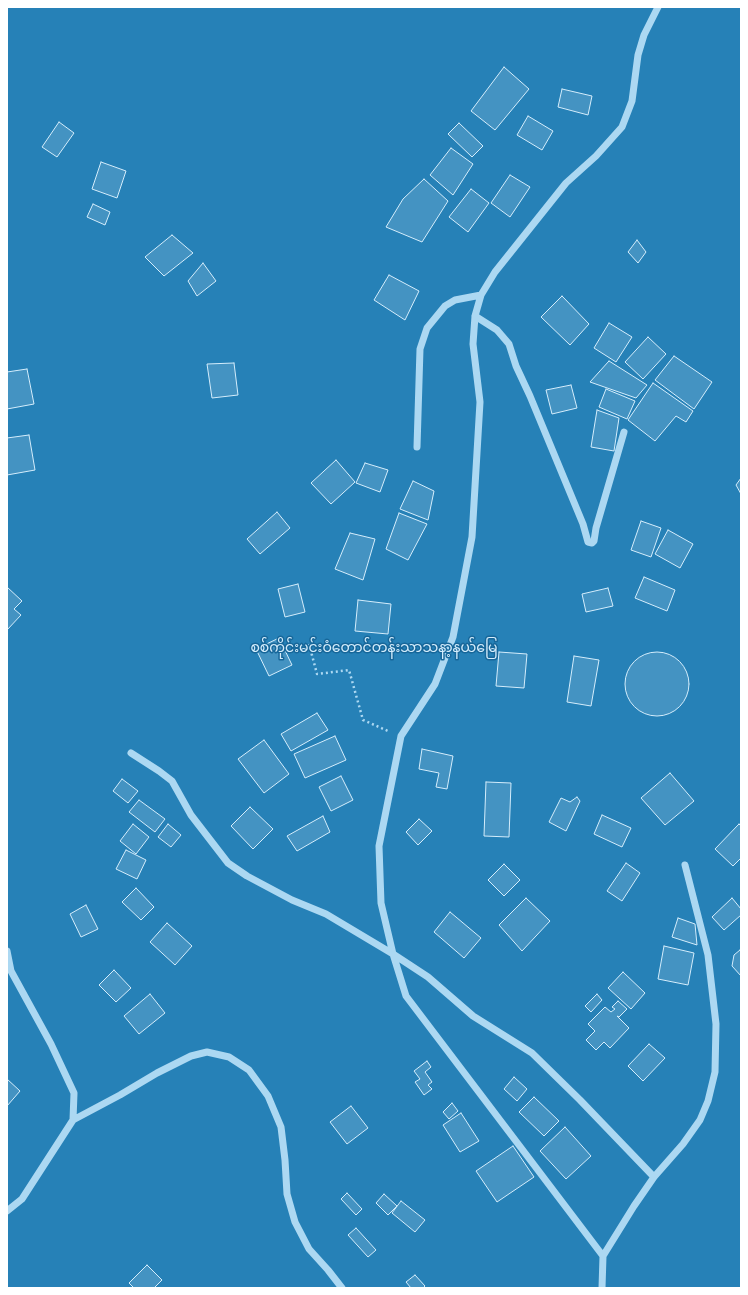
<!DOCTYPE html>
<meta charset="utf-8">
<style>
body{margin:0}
#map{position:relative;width:748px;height:1295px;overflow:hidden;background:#17679a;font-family:"Noto Sans",sans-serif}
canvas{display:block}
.frame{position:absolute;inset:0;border:8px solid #fff;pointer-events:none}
</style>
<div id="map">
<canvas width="748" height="1295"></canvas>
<div class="frame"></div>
</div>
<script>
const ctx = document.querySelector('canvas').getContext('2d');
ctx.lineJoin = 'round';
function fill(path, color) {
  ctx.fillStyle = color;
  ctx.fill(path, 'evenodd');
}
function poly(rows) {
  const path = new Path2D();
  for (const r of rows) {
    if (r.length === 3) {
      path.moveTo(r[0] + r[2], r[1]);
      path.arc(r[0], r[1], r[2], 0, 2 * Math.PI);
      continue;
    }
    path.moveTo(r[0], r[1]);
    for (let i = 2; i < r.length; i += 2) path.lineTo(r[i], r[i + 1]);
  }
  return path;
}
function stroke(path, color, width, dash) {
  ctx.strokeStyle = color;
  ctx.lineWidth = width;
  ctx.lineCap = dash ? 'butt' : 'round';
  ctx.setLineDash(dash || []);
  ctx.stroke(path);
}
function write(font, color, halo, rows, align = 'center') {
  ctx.font = font + ' "Noto Sans","Noto Sans Myanmar",sans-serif';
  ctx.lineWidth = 3;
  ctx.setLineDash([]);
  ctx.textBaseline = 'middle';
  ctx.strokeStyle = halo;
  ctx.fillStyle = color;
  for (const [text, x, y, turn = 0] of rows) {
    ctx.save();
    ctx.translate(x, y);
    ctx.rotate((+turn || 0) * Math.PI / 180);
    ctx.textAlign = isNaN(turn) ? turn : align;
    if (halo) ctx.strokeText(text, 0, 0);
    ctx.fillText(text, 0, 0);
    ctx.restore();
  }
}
fill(poly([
 [7,7,741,7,741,1288,7,1288]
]), '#2681b7');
const building = poly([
 [504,67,529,89,495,130,471,111,504,67],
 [562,89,592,96,588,115,558,107,562,89],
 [528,116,553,131,542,150,517,135,528,116],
 [59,122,74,133,57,157,42,147,59,122],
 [459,123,483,146,472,157,448,134,459,123],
 [451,148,473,164,453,195,430,175,451,148],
 [101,162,126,171,117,198,92,189,101,162],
 [510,175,530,187,510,217,491,203,510,175],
 [424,179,448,201,422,242,386,227,403,199,424,179],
 [471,189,489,203,468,232,449,217,471,189],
 [93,204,110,212,105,225,87,217,93,204],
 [172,235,193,253,164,276,145,257,172,235],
 [637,240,646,252,638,263,628,252,637,240],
 [203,263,216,281,197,296,188,281,203,263],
 [389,275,419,291,405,320,374,300,389,275],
 [562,296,589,324,570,345,541,317,562,296],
 [609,323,632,337,616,362,594,348,609,323],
 [648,337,666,354,643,379,625,362,648,337],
 [674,356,712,382,694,409,655,380,674,356],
 [609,361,647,385,636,398,590,382,609,361],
 [234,363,238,395,212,398,207,364,234,363],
 [27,369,34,404,7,409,7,372,27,369],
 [653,383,693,411,686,422,676,416,655,441,628,420,653,383],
 [571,385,577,408,552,414,546,390,571,385],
 [606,389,635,401,627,419,599,407,606,389],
 [597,410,619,418,614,451,591,447,597,410],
 [29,435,35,470,7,475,7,438,29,435],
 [336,460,355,482,331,504,311,483,336,460],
 [365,463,388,470,380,492,356,483,365,463],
 [741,478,741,494,736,485,741,478],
 [413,481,434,491,428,520,400,509,413,481],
 [277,512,290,528,260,554,247,539,277,512],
 [399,513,427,524,408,560,386,549,399,513],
 [641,521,661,528,651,557,631,550,641,521],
 [668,530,693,544,680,568,655,554,668,530],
 [350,533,375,539,363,580,335,569,350,533],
 [644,577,675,590,667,611,635,598,644,577],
 [298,584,305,612,285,617,278,589,298,584],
 [7,587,22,601,14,609,21,615,7,630,7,587],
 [608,588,613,606,586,612,582,594,608,588],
 [358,600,391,604,388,634,355,631,358,600],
 [279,638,292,665,269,676,256,649,279,638],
 [657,684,32],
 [499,652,527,654,524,688,496,686,499,652],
 [574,656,599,660,591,706,567,702,574,656],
 [317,713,328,730,291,751,281,734,317,713],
 [335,736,346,760,305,778,294,754,335,736],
 [264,740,289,774,264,793,238,759,264,740],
 [422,749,453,756,447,789,436,787,439,773,419,769,422,749],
 [670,773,694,801,665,825,641,798,670,773],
 [341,776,353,800,331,811,319,787,341,776],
 [122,779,138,791,128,803,113,791,122,779],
 [486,782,511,783,509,837,484,836,486,782],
 [577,797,580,801,566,831,549,822,561,798,570,802,577,797],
 [139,800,165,819,155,832,129,812,139,800],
 [250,807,273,829,253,849,231,826,250,807],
 [602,815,631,828,622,847,594,834,602,815],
 [323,816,330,832,297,851,287,836,323,816],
 [419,819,432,831,418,845,406,832,419,819],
 [133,824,149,837,136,854,120,841,133,824],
 [168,824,181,835,171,847,158,837,168,824],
 [739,824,741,826,741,858,733,866,715,849,739,824],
 [126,850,146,860,137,879,116,869,126,850],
 [626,863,640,873,622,901,607,891,626,863],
 [504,864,520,880,504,896,488,880,504,864],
 [136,888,154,907,141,920,122,902,136,888],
 [526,898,550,921,522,951,499,925,526,898],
 [732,898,741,909,741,915,724,930,712,917,732,898],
 [86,905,98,929,81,937,70,914,86,905],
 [450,912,481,938,464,958,434,932,450,912],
 [678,918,695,924,697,945,672,937,678,918],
 [167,923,192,946,175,965,150,942,167,923],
 [664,946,694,953,688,985,658,979,664,946],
 [740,950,741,951,741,976,732,966,734,955,740,950],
 [114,970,131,988,116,1002,99,985,114,970],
 [623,972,645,993,631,1009,608,988,623,972],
 [150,994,165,1013,139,1034,124,1016,150,994],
 [597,994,602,1000,591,1012,585,1006,597,994],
 [618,1001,627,1009,619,1017,617,1016,629,1028,610,1048,604,1042,596,1050,586,1040,595,1031,588,1024,605,1007,611,1012,615,1009,612,1007,618,1001],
 [649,1044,665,1058,643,1081,628,1066,649,1044],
 [427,1061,431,1067,425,1072,432,1082,428,1085,432,1089,424,1095,415,1082,420,1079,414,1071,427,1061],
 [514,1077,527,1089,517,1101,504,1089,514,1077],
 [7,1079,20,1091,7,1106,7,1079],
 [534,1097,559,1121,544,1136,519,1112,534,1097],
 [452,1103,458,1111,449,1119,443,1112,452,1103],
 [351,1106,368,1128,347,1144,330,1122,351,1106],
 [461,1113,479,1141,460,1152,443,1125,461,1113],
 [565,1127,591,1156,566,1179,540,1151,565,1127],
 [513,1146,534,1177,497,1202,476,1171,513,1146],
 [347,1193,362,1209,356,1215,341,1199,347,1193],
 [384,1194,397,1206,388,1215,376,1203,384,1194],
 [401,1201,425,1220,415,1232,392,1213,401,1201],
 [356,1228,376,1250,368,1257,348,1235,356,1228],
 [147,1265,162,1280,154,1288,134,1288,129,1283,147,1265],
 [415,1275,425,1286,423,1288,411,1288,406,1282,415,1275]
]);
fill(building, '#4493c2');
stroke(building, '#d4edfc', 1);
stroke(poly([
 [309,644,317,674,349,670,363,720,388,731]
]), '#acd8f2', 2.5, [2, 3]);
stroke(poly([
 [475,316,497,330,509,344,516,366,530,396,583,524,588,542,592,543,594,541,596,528,624,432],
 [417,447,420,349,427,328,445,306,455,300,481,295],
 [131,753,159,771,172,781,191,815,228,863,247,876,292,900,326,914,393,954,428,977,473,1016,532,1053,580,1100,654,1177],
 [7,951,11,971,51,1044,74,1093,73,1120,22,1199,7,1211],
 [73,1120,120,1095,157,1073,191,1056,207,1052,229,1057,249,1070,268,1096,281,1127,285,1160,287,1194,295,1222,309,1249,328,1270,342,1288],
 [603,1256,634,1206,654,1177,683,1144,700,1120,708,1101,715,1072,716,1024,708,955,685,865],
 [602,1288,603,1256,406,996,393,954,381,903,379,846,401,736,435,684,453,637,472,537,480,402,473,344,475,316,481,295,495,272,566,183,596,156,622,127,632,101,638,55,644,35,658,7]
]), '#acd8f2', 7);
write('14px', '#d4edfc', '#17679a', [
 ["စစ်ကိုင်းမင်းဝံတောင်တန်းသာသနာ့နယ်မြေ",374,648]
]);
</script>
